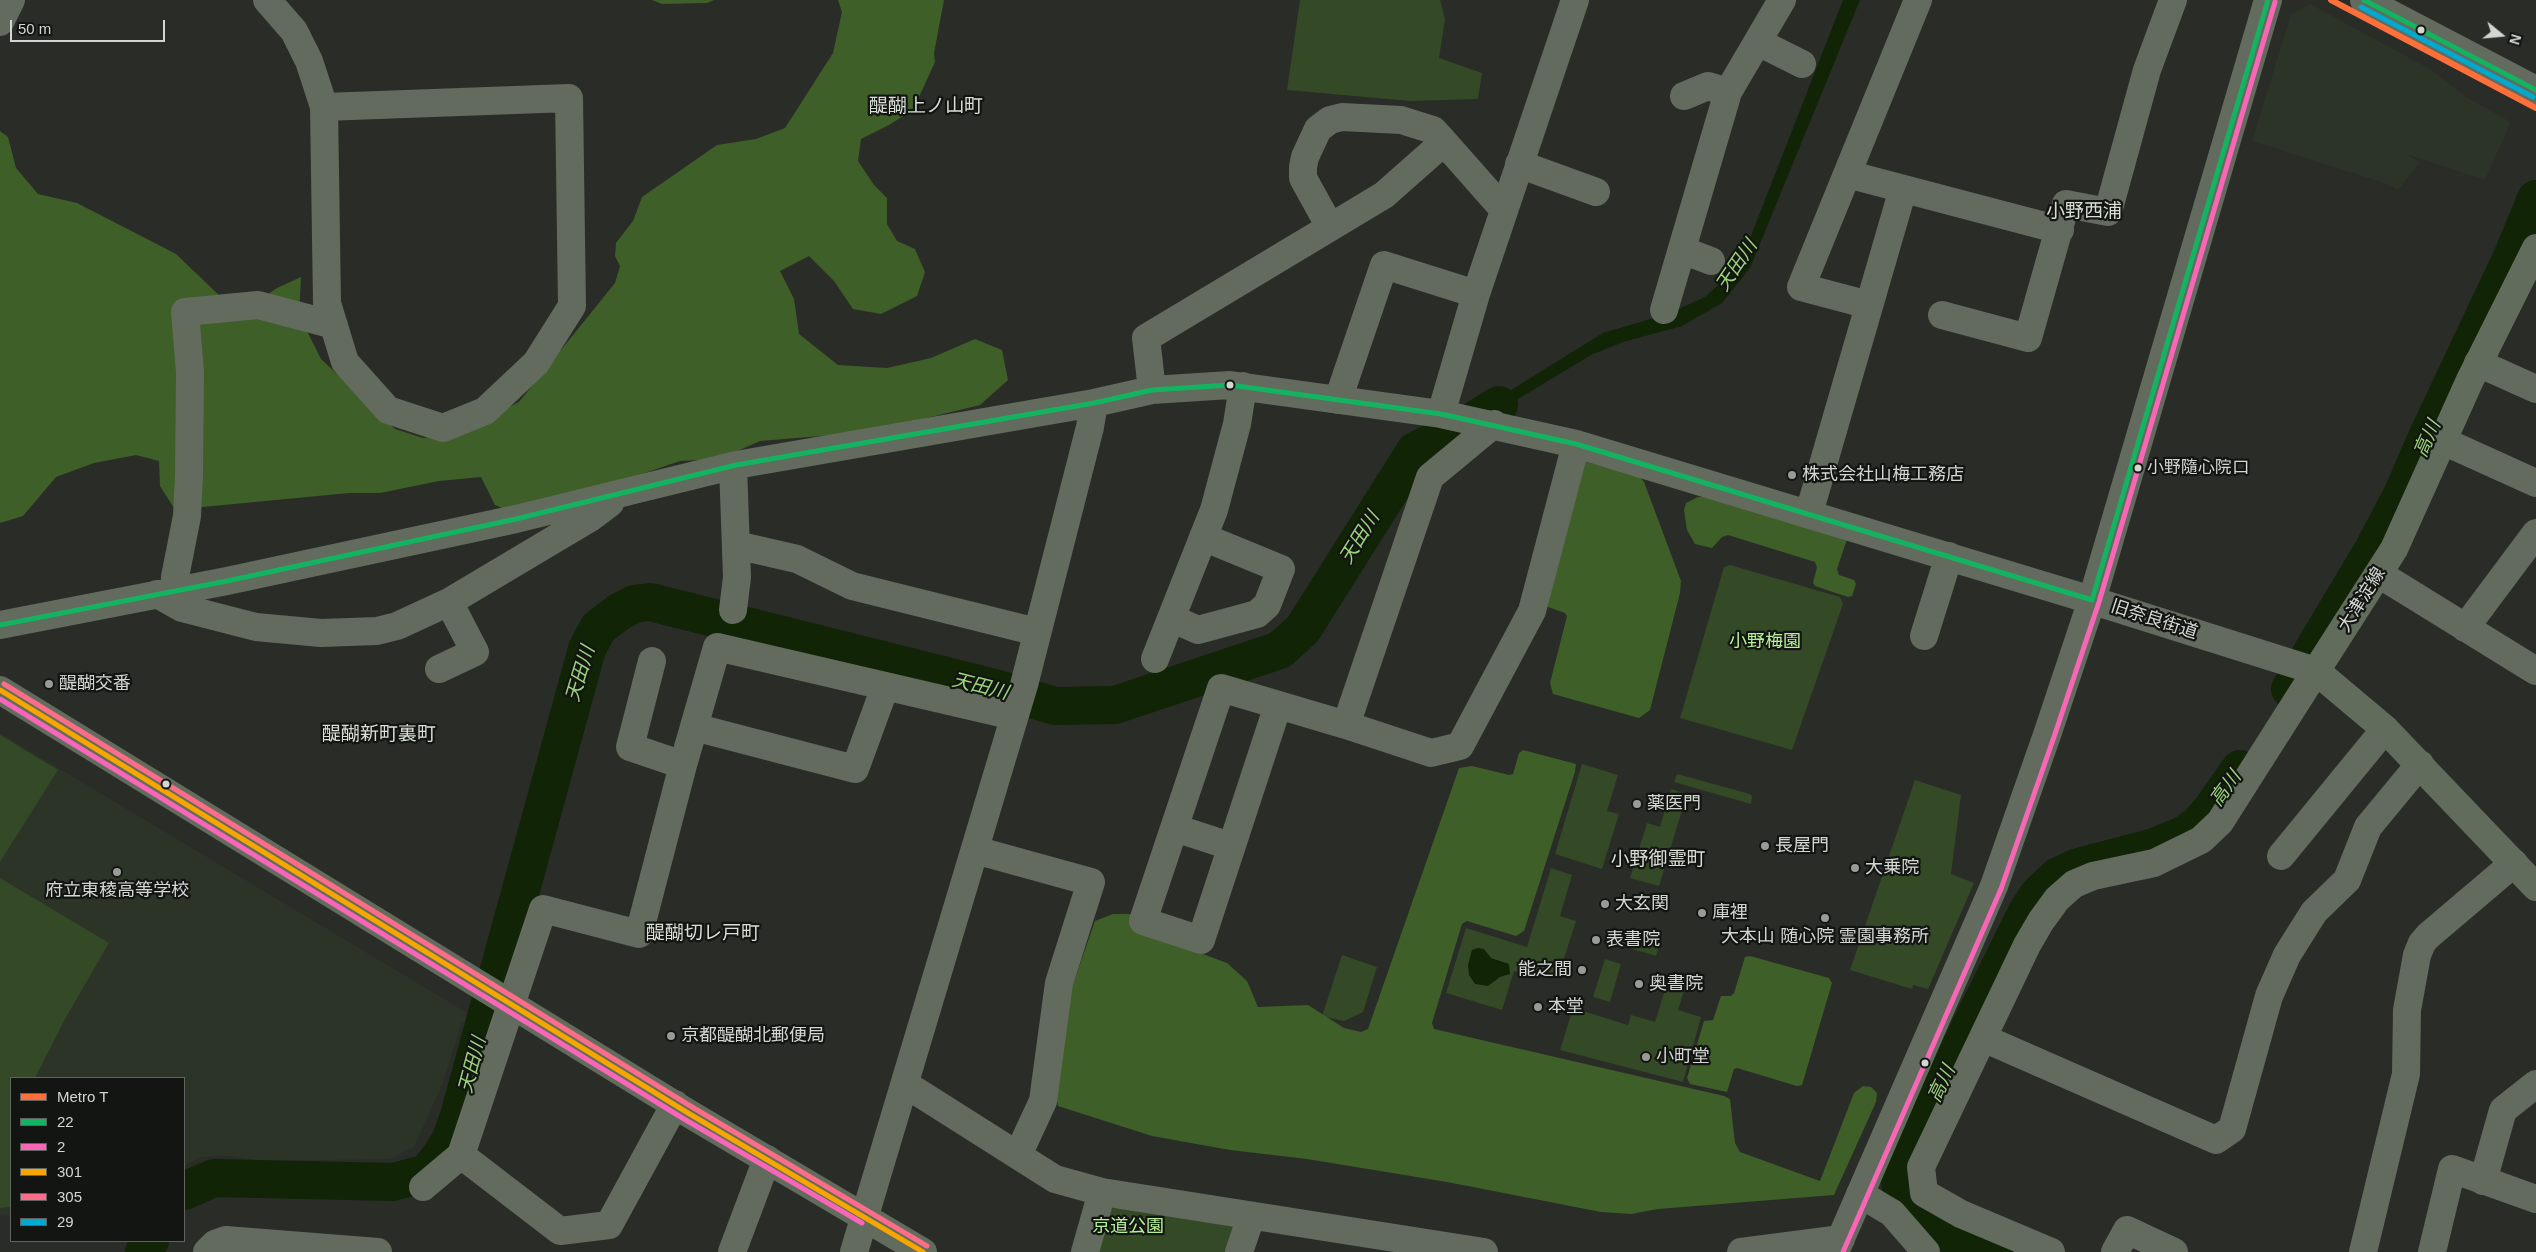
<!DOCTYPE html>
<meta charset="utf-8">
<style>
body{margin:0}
#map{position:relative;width:2536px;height:1252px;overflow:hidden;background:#2a2c28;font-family:Helvetica,sans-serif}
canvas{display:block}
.legend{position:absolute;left:10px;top:1077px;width:175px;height:165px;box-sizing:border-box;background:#131512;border:1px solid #60635f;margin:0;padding:6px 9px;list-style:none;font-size:15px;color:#d3d7d2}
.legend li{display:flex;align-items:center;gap:10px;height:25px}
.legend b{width:25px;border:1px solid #60635f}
.north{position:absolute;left:2476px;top:10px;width:50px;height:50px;-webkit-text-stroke:4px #131512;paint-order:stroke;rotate:107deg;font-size:14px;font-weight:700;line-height:20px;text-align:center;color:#d3d7d2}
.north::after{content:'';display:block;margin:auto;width:18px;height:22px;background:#d3d7d2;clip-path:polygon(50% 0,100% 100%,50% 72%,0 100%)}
.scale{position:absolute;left:10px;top:20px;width:155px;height:22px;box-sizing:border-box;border:2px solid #d3d7d2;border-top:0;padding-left:6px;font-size:15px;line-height:18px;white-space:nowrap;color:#d3d7d2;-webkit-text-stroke:4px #131512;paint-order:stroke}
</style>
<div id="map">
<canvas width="2536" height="1252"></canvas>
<ul class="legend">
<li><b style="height:6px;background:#ff6f3a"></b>Metro T</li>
<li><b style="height:6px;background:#13b361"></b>22</li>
<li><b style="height:6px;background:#fa66b7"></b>2</li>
<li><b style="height:6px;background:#f7a600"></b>301</li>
<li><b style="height:6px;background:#fb6d88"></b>305</li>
<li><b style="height:6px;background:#00a9ce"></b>29</li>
</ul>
<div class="north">N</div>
<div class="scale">50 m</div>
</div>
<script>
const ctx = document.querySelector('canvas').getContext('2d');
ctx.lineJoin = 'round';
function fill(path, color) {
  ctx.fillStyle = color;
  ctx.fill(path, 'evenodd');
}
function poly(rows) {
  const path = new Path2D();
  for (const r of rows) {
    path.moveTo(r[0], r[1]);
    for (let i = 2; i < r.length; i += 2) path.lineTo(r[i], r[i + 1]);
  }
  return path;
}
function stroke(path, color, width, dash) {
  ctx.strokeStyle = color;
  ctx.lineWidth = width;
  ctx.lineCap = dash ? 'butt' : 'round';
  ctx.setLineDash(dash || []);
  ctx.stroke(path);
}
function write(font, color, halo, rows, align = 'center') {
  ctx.font = font + ' Helvetica,"Noto Sans JP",sans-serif';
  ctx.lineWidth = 4.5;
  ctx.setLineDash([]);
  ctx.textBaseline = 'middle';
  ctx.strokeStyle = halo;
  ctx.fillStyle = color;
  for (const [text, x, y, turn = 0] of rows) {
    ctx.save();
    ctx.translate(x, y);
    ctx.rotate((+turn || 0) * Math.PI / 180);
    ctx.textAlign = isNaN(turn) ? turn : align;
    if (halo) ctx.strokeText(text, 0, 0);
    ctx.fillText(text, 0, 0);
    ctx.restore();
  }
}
fill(poly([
 [2310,4,2432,70,2466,97,2511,122,2485,180,2406,154,2420,162,2398,190,2387,184,2252,141,2291,14],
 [0,733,466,1012,465,1023,462,1022,442,1085,414,1147,390,1159,260,1161,228,1156,201,1157,184,1166,184,1078,11,1078,11,1215,0,1216]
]), '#2c3327');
fill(poly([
 [1300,0,1440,0,1445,19,1439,58,1482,73,1478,99,1410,101,1287,90],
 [1730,565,1840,597,1843,604,1792,750,1680,718,1724,567],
 [0,735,58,770,0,862],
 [1582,764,1618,775,1607,811,1619,814,1602,869,1555,854],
 [1677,774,1750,794,1752,796,1751,804,1674,782],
 [1915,780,1961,795,1951,874,1974,883,1928,989,1913,985,1912,989,1850,970],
 [1671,789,1687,794,1659,886,1630,878,1647,823,1660,827],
 [1551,868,1572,875,1560,916,1576,921,1558,977,1533,969,1531,976,1514,971,1502,1010,1446,993,1466,928,1527,947],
 [0,878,109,943,65,1019,35,1078,11,1078,11,1207,0,1208],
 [1622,934,1653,943,1656,935,1662,937,1656,956,1619,945],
 [1342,955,1377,967,1363,1012,1344,1021,1322,1016],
 [1605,959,1621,964,1610,1002,1593,997],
 [1669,977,1687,982,1678,1010,1701,1017,1683,1082,1560,1050,1573,1008,1628,1025,1631,1015,1655,1022],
 [1122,1201,1235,1221,1228,1252,1094,1252,1105,1213]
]), '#344925');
fill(poly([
 [652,0,714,0,707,3,662,4],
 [838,0,944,0,934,53,935,62,913,110,889,125,861,139,858,161,874,185,887,198,887,224,897,241,915,249,925,272,917,296,881,314,853,309,834,281,809,256,780,271,794,299,799,334,838,365,887,368,931,358,975,339,1002,350,1008,380,980,405,869,432,760,441,719,459,680,461,598,489,509,511,495,505,481,477,439,481,380,493,349,493,192,508,174,508,160,486,159,461,136,455,94,463,56,477,23,516,0,523,0,131,8,137,16,168,38,194,77,203,176,254,222,298,250,306,277,288,301,277,299,315,321,359,395,429,423,438,453,435,519,402,615,283,620,266,615,256,616,243,633,221,642,197,717,145,756,139,785,128,833,53,842,12],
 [1583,461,1640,477,1644,482,1681,581,1680,593,1650,710,1639,718,1553,694,1550,683,1567,616,1565,613,1548,607,1545,604],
 [1698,497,1704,497,1847,539,1837,569,1839,575,1854,580,1856,584,1852,596,1848,597,1815,586,1813,583,1817,567,1815,562,1728,535,1722,537,1712,548,1695,544,1687,530,1684,510,1686,503],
 [1523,750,1576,764,1575,772,1524,931,1516,936,1467,921,1462,924,1432,1023,1434,1029,1724,1096,1730,1099,1735,1143,1740,1152,1820,1181,1854,1093,1863,1086,1871,1087,1877,1093,1876,1102,1834,1195,1658,1209,1631,1214,1601,1212,1447,1182,1307,1159,1230,1150,1152,1136,1058,1106,1055,1087,1064,1010,1095,921,1113,914,1131,914,1184,947,1227,963,1247,981,1258,1007,1308,1005,1344,1028,1361,1032,1368,1029,1459,768,1472,766,1509,775,1513,774,1519,753],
 [1750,956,1829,978,1832,983,1802,1085,1797,1086,1737,1068,1734,1069,1727,1092,1690,1084,1687,1078,1704,1021,1713,1020,1721,996,1731,996,1734,993,1745,957]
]), '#3e5f28');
fill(poly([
 [1843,0,1860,0,1750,268,1722,303,1682,326,1623,342,1591,355,1495,413,1482,408,1603,333,1668,314,1705,297,1729,275,1747,246],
 [1478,948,1484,949,1491,958,1509,964,1510,974,1500,977,1488,986,1475,984,1469,975,1468,965,1472,950]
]), '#112406');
stroke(poly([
 [2290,689,2373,550,2401,497,2428,435,2512,257,2536,199],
 [184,1191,214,1178,393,1182,427,1173,440,1157,451,1139,459,1116,587,649,598,628,619,612,634,604,650,602,998,689,1055,706,1115,705,1280,650,1303,629,1415,451,1465,426,1499,405],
 [144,1252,150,1241],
 [1994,1252,1935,1229,1917,1219,1902,1196,1900,1181,1906,1157,2027,912,2038,895,2057,877,2078,867,2154,847,2184,835,2199,824,2212,809,2240,769]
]), '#112406', 38);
stroke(poly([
 [267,0,294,31,309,61,324,107,327,303,345,362,388,410,443,428,485,411,536,363,572,306,569,98,324,107],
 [2364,0,2536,90],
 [0,22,11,0],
 [1758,42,1802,64],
 [1684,96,1708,86,1728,92],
 [1519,164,1596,192],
 [1847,174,2060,230],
 [1330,227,1303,178,1303,167,1305,157,1318,129,1330,120,1342,117,1401,120,1433,130,1444,142],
 [1682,250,1711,261],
 [1869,305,1801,287,1918,0],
 [1664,310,1728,92,1782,0],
 [1942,315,2028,338,2066,204,2108,212,2147,70,2173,0],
 [2478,363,2536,389],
 [1152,390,1146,338,1384,195,1444,142,1504,210],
 [1338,400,1384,265,1476,294],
 [1441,414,1476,294,1575,0],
 [2443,441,2536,483],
 [733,466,737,577,733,610],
 [1809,513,1903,189],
 [736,545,797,559,852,586,1037,632],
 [2379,574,2536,671],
 [176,591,175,577,187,516,189,475,190,372,185,312,258,305,334,325],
 [157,594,182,608,256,627,321,633,377,631,397,626,449,602,590,518,610,503],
 [1171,618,1198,630,1257,614,1267,605,1281,569,1203,537],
 [0,625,227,581,516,519,736,465,1094,403,1152,390,1230,385,1441,414,1576,444,2078,596,2316,671,2220,822,2201,840,2154,863,2093,876,2074,884,2057,899,2041,921,2027,945,1921,1167,1924,1193,1961,1214,2051,1252],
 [2465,628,2536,533],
 [1924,636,1949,556],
 [1155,659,1214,510,1237,424,1243,386],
 [652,661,630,747,683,765],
 [439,669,475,652,449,602],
 [1278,705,1201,940,1143,921,1221,688,1346,725,1431,753,1460,746,1532,611,1576,444],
 [1346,725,1430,477,1494,424],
 [694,727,855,769,885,687],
 [1175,828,1230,846],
 [975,850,1091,882,1059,983,1043,1101,1018,1155],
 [2281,856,2385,729],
 [1983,1038,2216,1140,2232,1129,2269,996,2287,955,2314,912,2347,880,2368,827,2420,764],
 [905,1084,1055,1179,1102,1192,1484,1252],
 [461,1155,560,1231,609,1225,675,1104],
 [2483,1181,2503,1110,2536,1084],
 [423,1187,461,1155,543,909,639,934,683,765,717,647,1014,716],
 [1860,1194,1892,1213,1926,1252],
 [207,1252,215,1244,226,1240,378,1252],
 [732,1252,767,1159],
 [854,1252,1024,685,1090,427,1094,403],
 [1085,1252,1102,1192],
 [1239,1252,1251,1217],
 [1741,1252,1841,1239],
 [1835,1252,1994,886,2048,732,2092,600,2268,0],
 [2115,1252,2127,1230,2174,1252],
 [2363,1252,2406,1074,2407,1010,2417,955,2422,943,2428,936,2514,863],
 [2432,1252,2452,1169,2536,1199]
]), '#626b5e', 28);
stroke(poly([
 [2536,248,2470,380,2394,549,2316,671,2385,729,2536,887],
 [0,690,688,1113,923,1252]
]), '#626c5c', 28);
stroke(poly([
 [2364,0,2536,90],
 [2092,600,2268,0],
 [0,625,227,581,516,519,736,465,1094,403,1152,390,1230,385,1441,414,1576,444,2092,600]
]), '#13b361', 5);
stroke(poly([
 [0,699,684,1119,862,1223],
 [1843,1252,2001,889,2055,734,2099,602,2275,2]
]), '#fa66b7', 5);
stroke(poly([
 [0,690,688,1113,923,1252]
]), '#f7a600', 5);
stroke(poly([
 [4,684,692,1107,927,1246]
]), '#fb6d88', 5);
stroke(poly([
 [2361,7,2533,97]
]), '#00a9ce', 5);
stroke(poly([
 [2331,0,2536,108]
]), '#ff6f3a', 6);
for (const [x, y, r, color] of [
 [2421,30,4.5,"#d3d7d2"],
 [1230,385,4.5,"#d3d7d2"],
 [2138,468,4.5,"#d3d7d2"],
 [1792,475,5,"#989b96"],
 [49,684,5,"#989b96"],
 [166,784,4.5,"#d3d7d2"],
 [1637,804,5,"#989b96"],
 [1765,846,5,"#989b96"],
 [1855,868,5,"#989b96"],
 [117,872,5,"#989b96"],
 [1605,904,5,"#989b96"],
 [1702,913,5,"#989b96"],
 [1825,918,5,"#989b96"],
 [1596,940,5,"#989b96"],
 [1582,970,5,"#989b96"],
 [1639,984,5,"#989b96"],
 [1538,1007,5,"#989b96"],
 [671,1036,5,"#989b96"],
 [1646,1057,5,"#989b96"],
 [1925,1063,4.5,"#d3d7d2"]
]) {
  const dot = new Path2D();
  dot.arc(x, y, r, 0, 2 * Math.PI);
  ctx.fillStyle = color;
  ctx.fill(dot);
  stroke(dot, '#131512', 2);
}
write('17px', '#d3d7d2', '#131512', [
 ["小野隨心院口",2147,468]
], 'left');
write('18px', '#d3d7d2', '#131512', [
 ["株式会社山梅工務店",1802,475],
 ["醍醐交番",59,684],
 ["薬医門",1647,804],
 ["長屋門",1775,846],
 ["大乗院",1865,868],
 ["府立東稜高等学校",117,891,"center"],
 ["大玄関",1615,904],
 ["庫裡",1712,913],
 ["大本山 随心院 霊園事務所",1825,937,"center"],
 ["表書院",1606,940],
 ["能之間",1572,970,"right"],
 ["奥書院",1649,984],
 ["本堂",1548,1007],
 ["京都醍醐北郵便局",681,1036],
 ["小町堂",1656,1057]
], 'left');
write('18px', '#d3d7d2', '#131512', [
 ["大津淀線",2362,600,-58],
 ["旧奈良街道",2154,620,18]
]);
write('18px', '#b7f197', '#131512', [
 ["小野梅園",1765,642],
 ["京道公園",1128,1227]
]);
write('19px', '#d8dfd5', '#131512', [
 ["醍醐上ノ山町",926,107],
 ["小野西浦",2084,212],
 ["醍醐新町裏町",379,735],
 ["小野御霊町",1658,860],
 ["醍醐切レ戸町",703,934]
]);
write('italic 19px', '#9bd47b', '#131512', [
 ["天田川",1737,266,-56],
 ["高川",2428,439,-66],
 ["天田川",1360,538,-58],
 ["天田川",581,674,-73],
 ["天田川",980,687,14],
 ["高川",2226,789,-54],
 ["天田川",473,1065,-75],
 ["高川",1942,1084,-64]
]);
</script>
